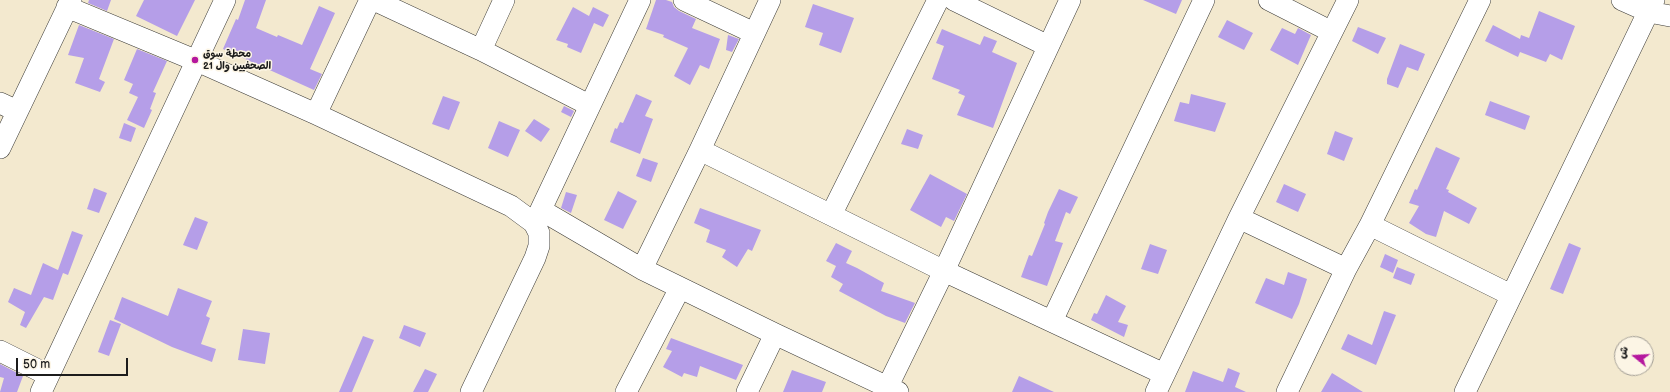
<!DOCTYPE html>
<meta charset="utf-8">
<style>
body{margin:0}
#map{position:relative;width:1670px;height:392px;overflow:hidden;background:#f3e9cf;font-family:"Balsamiq Sans","Playpen Sans Arabic",sans-serif}
canvas{display:block}
.north{position:absolute;left:1614px;top:336px;width:40px;height:40px;box-sizing:border-box;background:#fcf5e5;border:1px solid #a29e95;border-radius:50%;rotate:288deg;font-size:11px;font-weight:700;line-height:16px;text-align:center;color:#1c1c1c}
.north::after{content:'';display:block;margin:auto;width:14px;height:18px;background:#b5179e;clip-path:polygon(50% 0,100% 100%,50% 72%,0 100%)}
.scale{position:absolute;left:16px;top:358px;width:112px;height:18px;box-sizing:border-box;border:2px solid #1c1c1c;border-top:0;padding-left:5px;font-size:12px;line-height:14px;white-space:nowrap;color:#1c1c1c;-webkit-text-stroke:3px #fcf5e5;paint-order:stroke}
</style>
<div id="map">
<canvas width="1670" height="392"></canvas>
<div class="north">ش</div>
<div class="scale">50 m</div>
</div>
<script>
const ctx = document.querySelector('canvas').getContext('2d');
ctx.lineJoin = 'round';
function fill(path, color) {
  ctx.fillStyle = color;
  ctx.fill(path, 'evenodd');
}
function poly(rows) {
  const path = new Path2D();
  for (const r of rows) {
    path.moveTo(r[0], r[1]);
    for (let i = 2; i < r.length; i += 2) path.lineTo(r[i], r[i + 1]);
  }
  return path;
}
function stroke(path, color, width, dash) {
  ctx.strokeStyle = color;
  ctx.lineWidth = width;
  ctx.lineCap = dash ? 'butt' : 'round';
  ctx.setLineDash(dash || []);
  ctx.stroke(path);
}
function write(font, color, halo, rows, align = 'center') {
  ctx.font = font + ' "Balsamiq Sans","Playpen Sans Arabic",sans-serif';
  ctx.lineWidth = 3;
  ctx.setLineDash([]);
  ctx.textBaseline = 'middle';
  ctx.strokeStyle = halo;
  ctx.fillStyle = color;
  for (const [text, x, y, turn = 0] of rows) {
    ctx.save();
    ctx.translate(x, y);
    ctx.rotate((+turn || 0) * Math.PI / 180);
    ctx.textAlign = isNaN(turn) ? turn : align;
    if (halo) ctx.strokeText(text, 0, 0);
    ctx.fillText(text, 0, 0);
    ctx.restore();
  }
}
fill(poly([
 [89,0,111,0,107,11,88,3],
 [144,0,195,0,177,36,136,16],
 [245,0,266,0,256,28,277,37,278,35,302,45,319,6,335,13,310,69,322,74,314,90,223,49,236,19,238,20],
 [656,0,666,0,672,2,674,7,679,11,696,19,692,28,720,39,709,69,700,65,690,85,674,76,688,48,663,37,664,35,646,29],
 [1143,0,1182,0,1176,14],
 [813,4,854,18,841,53,819,45,823,33,805,27],
 [573,7,589,16,593,7,609,15,603,27,594,23,581,53,567,47,568,44,556,40],
 [1539,11,1575,26,1562,60,1550,54,1546,62,1520,52,1518,57,1485,41,1493,25,1520,39,1521,35,1529,38],
 [1227,20,1253,33,1244,50,1218,37],
 [79,25,114,39,99,79,105,82,100,92,75,83,84,58,68,55],
 [1358,27,1386,38,1378,54,1352,41],
 [1282,28,1295,34,1298,28,1311,35,1298,65,1270,50],
 [942,29,980,45,984,36,997,41,992,52,1017,63,993,128,957,115,965,96,958,93,960,90,932,79,944,46,936,43],
 [728,35,739,39,732,52,726,50],
 [1400,44,1425,54,1418,71,1407,67,1398,88,1387,84,1387,79],
 [137,49,167,61,153,92,156,93,150,109,152,110,144,128,127,120,138,97,129,93,133,84,124,80],
 [636,94,652,101,645,116,653,119,640,154,610,142,615,128,617,129,620,122,623,123],
 [1191,94,1226,103,1215,132,1174,121,1180,102,1189,104],
 [443,96,460,102,449,130,432,124],
 [1490,101,1530,116,1525,130,1485,115],
 [564,106,574,111,571,117,561,112],
 [534,119,550,129,541,142,525,131],
 [499,121,520,130,508,157,488,148],
 [124,123,136,128,131,142,119,138],
 [907,129,923,135,918,149,901,144],
 [1335,131,1353,138,1344,161,1327,154],
 [1436,147,1460,158,1446,189,1449,190,1448,192,1477,208,1469,224,1444,211,1436,237,1426,234,1409,223,1419,206,1409,203,1415,189,1417,190],
 [643,158,658,163,651,182,636,176],
 [930,174,967,194,954,221,946,217,941,227,910,210],
 [1284,184,1306,194,1298,212,1276,202],
 [94,188,107,193,99,213,87,209],
 [1059,189,1078,197,1070,214,1066,212,1055,241,1063,243,1047,286,1021,277,1029,255,1032,256,1045,224,1044,223,1048,212],
 [618,191,637,201,623,229,604,220],
 [566,192,577,195,571,213,561,208],
 [700,208,761,230,752,251,748,249,737,267,722,257,726,250,706,242,710,230,694,223],
 [195,217,208,222,197,250,183,245],
 [72,231,83,235,68,275,63,273,53,300,44,297,26,328,20,325,25,312,8,302,14,288,31,295,43,263,58,270],
 [836,243,852,251,846,263,857,268,884,283,881,291,915,303,905,323,886,316,839,291,843,284,831,277,836,266,826,261],
 [1569,243,1581,248,1563,294,1550,289],
 [1150,244,1167,250,1158,274,1141,269],
 [1385,254,1398,260,1393,273,1380,267],
 [1397,267,1415,274,1411,285,1393,278],
 [1288,272,1307,279,1299,304,1292,319,1255,303,1266,278,1284,285],
 [178,288,212,301,206,316,210,318,201,344,216,349,212,362,172,347,114,319,122,297,168,316],
 [1106,295,1126,306,1118,322,1128,325,1124,337,1091,320,1094,313,1097,314],
 [1384,311,1396,315,1376,365,1341,349,1348,334,1372,345],
 [110,320,121,324,109,356,98,352],
 [404,325,426,333,420,347,399,338],
 [243,329,270,333,265,364,238,360],
 [363,336,374,340,352,392,339,392],
 [671,338,743,365,736,380,700,366,697,377,684,373,682,377,663,367,672,351,666,349],
 [0,364,23,376,17,392,0,392,4,378,0,377],
 [1228,368,1240,373,1235,387,1246,392,1185,392,1193,371,1223,382],
 [425,369,437,374,428,392,413,392],
 [792,370,826,382,822,392,783,392],
 [1332,373,1363,392,1321,392],
 [1019,376,1054,392,1012,392]
]), '#b59ee8');
const minor = poly([
 [374,0,481,50,589,105],
 [684,0,754,33],
 [954,0,1048,46],
 [1269,0,1332,32],
 [1622,0,1649,12,1670,16],
 [67,7,197,61,316,114,511,206,534,223,539,233,539,246,535,258,471,392],
 [481,50,504,0],
 [0,103,17,111],
 [316,114,370,0],
 [0,148,71,0],
 [700,150,944,271,1164,374],
 [541,210,642,269,775,334,898,392],
 [831,215,938,0],
 [1239,218,1346,269],
 [535,222,640,0],
 [1370,225,1511,295],
 [642,269,700,150,770,0],
 [1052,321,1204,0],
 [0,351,48,375],
 [41,392,225,0],
 [626,392,680,288],
 [747,392,775,334],
 [885,392,944,271,1070,0],
 [1156,392,1239,218,1348,0],
 [1287,392,1346,269,1370,225,1480,0],
 [1465,392,1654,0]
]);
stroke(minor, '#3c3b37', 22);
stroke(minor, '#fff', 21);
for (const [x, y, r, color] of [
 [195,60,4,"#b5179e"]
]) {
  const dot = new Path2D();
  dot.arc(x, y, r, 0, 2 * Math.PI);
  ctx.fillStyle = color;
  ctx.fill(dot);
  stroke(dot, '#fcf5e5', 1.5);
}
write('bold 10px', '#1c1c1c', '#fcf5e5', [
 ["محطة سوق",203,54],
 ["الصحفيين وال 21",203,66]
], 'left');
</script>
